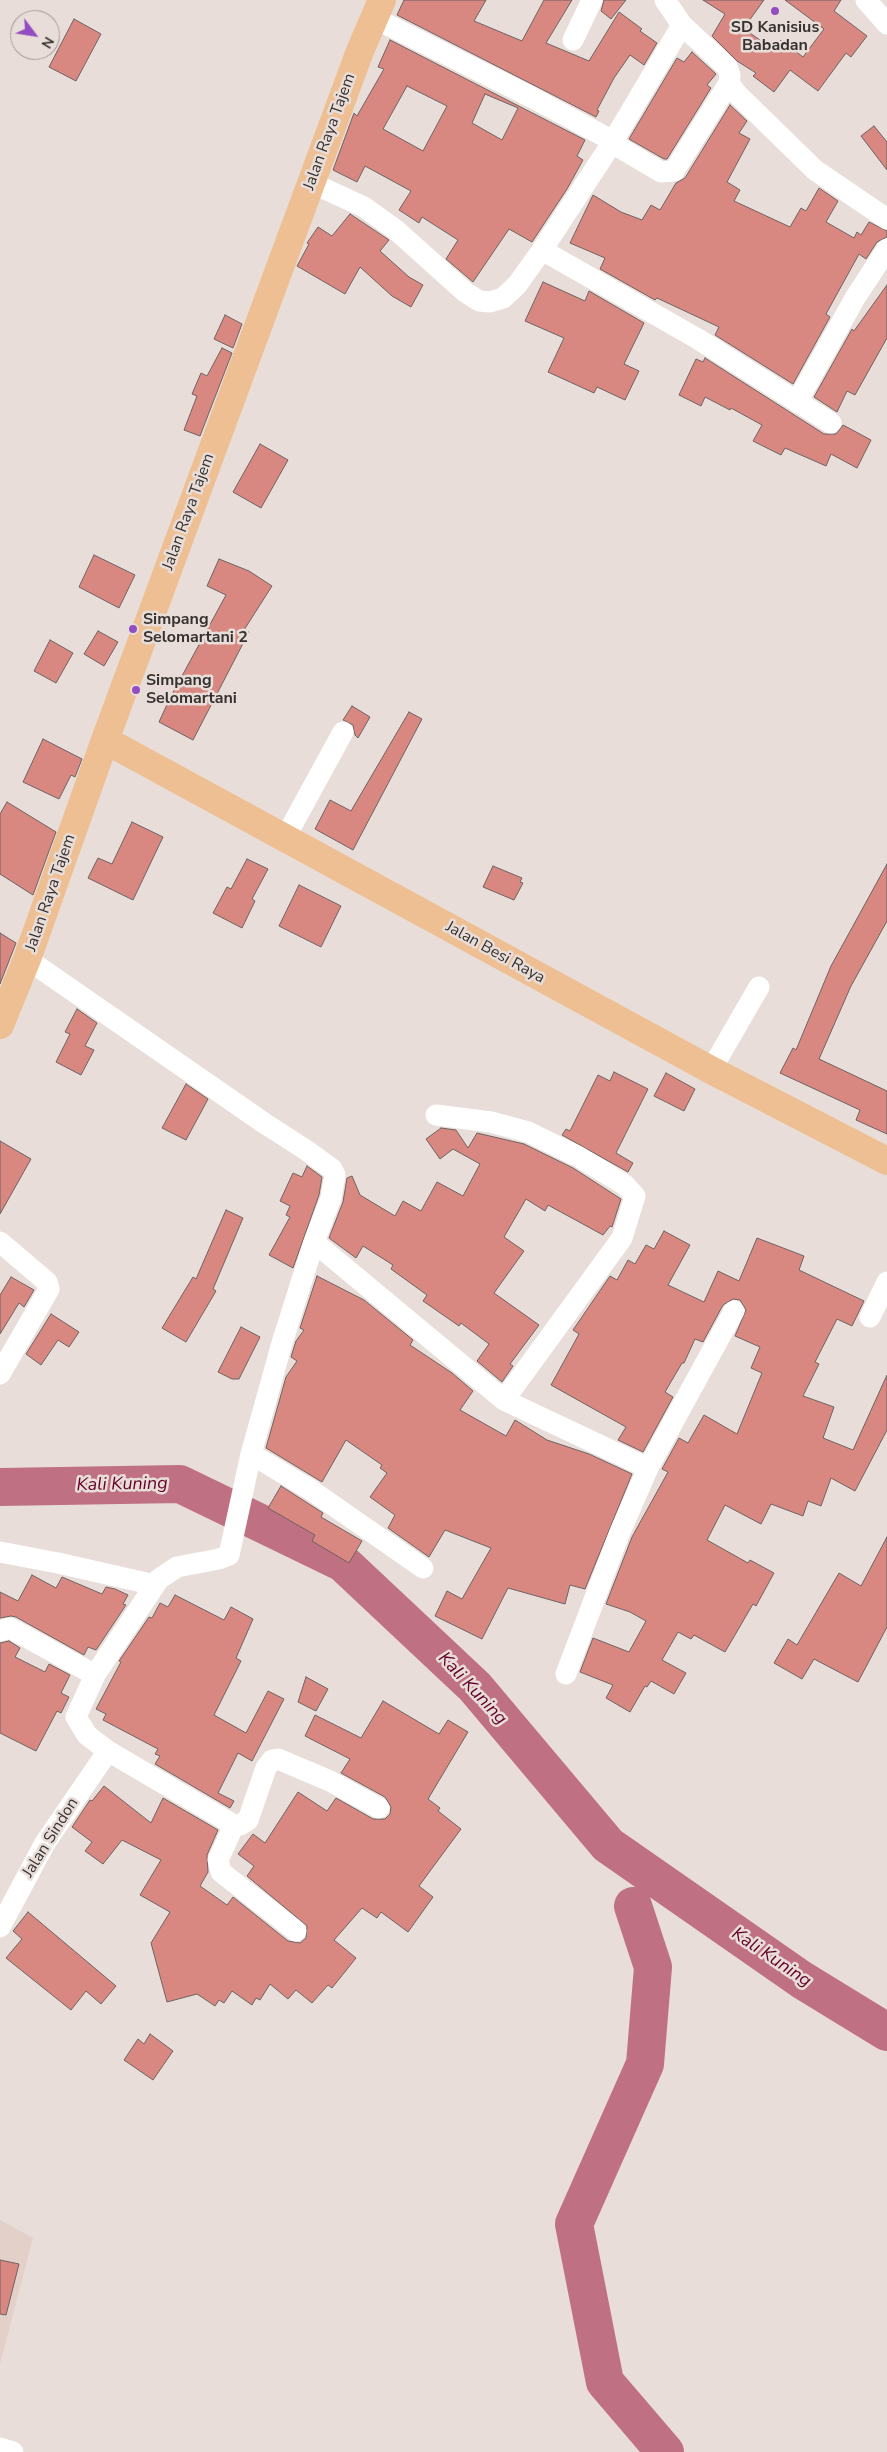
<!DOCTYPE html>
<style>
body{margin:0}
#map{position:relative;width:887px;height:2452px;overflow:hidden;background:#e8ddd8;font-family:"Nunito Sans",sans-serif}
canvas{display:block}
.north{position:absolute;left:10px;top:10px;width:50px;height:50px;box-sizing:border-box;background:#e8ddd8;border:1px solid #a19995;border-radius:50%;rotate:121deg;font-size:14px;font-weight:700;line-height:20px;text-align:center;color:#363230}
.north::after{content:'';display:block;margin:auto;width:18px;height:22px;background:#924dc1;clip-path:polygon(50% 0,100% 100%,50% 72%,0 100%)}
</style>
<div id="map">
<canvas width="887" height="2452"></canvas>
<div class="north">N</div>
</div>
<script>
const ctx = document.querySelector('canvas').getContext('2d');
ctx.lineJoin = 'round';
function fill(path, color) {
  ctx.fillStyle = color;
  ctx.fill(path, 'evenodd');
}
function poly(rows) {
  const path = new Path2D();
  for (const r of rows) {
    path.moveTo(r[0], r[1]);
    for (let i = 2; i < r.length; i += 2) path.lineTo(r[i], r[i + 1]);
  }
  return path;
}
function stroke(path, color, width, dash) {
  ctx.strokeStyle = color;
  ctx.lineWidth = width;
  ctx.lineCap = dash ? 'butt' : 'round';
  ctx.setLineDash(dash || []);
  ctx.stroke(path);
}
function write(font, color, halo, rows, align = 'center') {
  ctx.font = font + ' "Nunito Sans",sans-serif';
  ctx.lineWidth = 5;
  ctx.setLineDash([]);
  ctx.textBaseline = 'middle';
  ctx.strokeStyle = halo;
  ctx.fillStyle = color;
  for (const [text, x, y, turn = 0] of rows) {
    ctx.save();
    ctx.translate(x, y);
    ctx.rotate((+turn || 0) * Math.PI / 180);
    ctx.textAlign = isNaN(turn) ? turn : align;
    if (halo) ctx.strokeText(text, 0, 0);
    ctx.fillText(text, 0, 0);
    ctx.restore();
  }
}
fill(poly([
 [0,2220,33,2238,0,2364]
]), '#e2d0c9');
stroke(poly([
 [0,1487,180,1484,343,1563,475,1687,608,1845,802,1980,887,2032],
 [633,1906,653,1967,645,2064,574,2224,605,2382,665,2452]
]), '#bf7083', 38);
const building = poly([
 [404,0,486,0,474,21,522,41,544,0,572,0,546,43,589,61,619,12,642,29,640,31,657,43,644,65,630,55,614,78,597,110,599,111,596,117,397,15,404,0],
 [604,0,626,0,611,19,601,11,604,0],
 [703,0,764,0,746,25,749,27,747,31,773,49,781,40,803,57,824,29,785,0,841,0,834,11,867,36,851,57,846,53,818,91,790,70,774,92,753,76,756,73,737,61,712,36,725,14,703,0],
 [74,19,101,34,76,81,49,67,74,19],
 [390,40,585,140,577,156,583,160,567,189,532,242,509,229,473,282,446,259,458,240,422,217,419,223,399,210,411,191,365,166,357,182,333,170,354,113,357,116,384,69,378,67,390,40],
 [407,86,447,106,423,151,383,129,407,86],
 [485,94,518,108,502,140,472,123,485,94],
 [692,52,716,74,707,85,711,88,667,159,664,159,629,139,677,58,684,62,692,52],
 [730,105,747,121,739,133,750,139,727,182,740,190,734,201,790,227,801,208,806,211,819,188,838,201,826,222,854,238,857,232,861,235,869,222,887,231,887,237,877,242,866,259,859,254,826,314,830,317,793,384,715,335,719,327,657,298,655,300,600,269,605,258,570,243,593,195,621,212,642,220,651,205,660,210,676,183,685,178,730,105],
 [874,126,887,142,887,170,861,136,874,126],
 [350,214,389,240,380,251,409,277,423,285,411,307,392,296,360,267,345,294,297,266,309,244,307,243,318,227,332,236,350,214],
 [543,282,585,301,589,291,644,323,624,364,639,371,625,400,597,387,594,393,548,372,564,338,525,321,543,282],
 [887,285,887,338,855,395,847,391,837,412,814,397,852,329,854,331,887,285],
 [225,315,242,324,233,348,214,339,225,315],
 [222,348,232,353,200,436,184,430,197,396,192,394,201,373,207,376,222,348],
 [705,358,824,434,836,434,843,425,871,440,857,468,831,454,826,466,785,448,781,455,753,441,762,425,731,408,730,410,705,397,701,406,679,395,696,359,703,362,705,358],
 [260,444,288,460,261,508,233,492,260,444],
 [94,555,135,575,119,608,79,587,94,555],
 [219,559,249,571,272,586,244,630,249,632,193,740,159,722,170,698,226,595,207,586,219,559],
 [98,631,118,642,104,666,84,654,98,631],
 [50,640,73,653,56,683,34,671,50,640],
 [352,706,370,717,358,738,355,735,353,725,343,720,352,706],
 [409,712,422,719,353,850,315,829,330,800,351,811,409,712],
 [43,739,82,759,75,777,71,775,59,799,23,782,43,739],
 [7,802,56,832,33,895,0,874,0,814,7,802],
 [132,822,163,837,133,900,88,878,98,858,112,864,132,822],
 [247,859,268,869,252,899,255,901,242,928,213,913,227,887,231,889,247,859],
 [887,864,887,921,851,986,819,1059,887,1091,887,1134,856,1120,860,1110,780,1073,793,1048,796,1050,831,966,887,864],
 [493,866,522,878,520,882,523,883,514,900,483,887,493,866],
 [299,885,341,906,321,947,279,926,299,885],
 [0,933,16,943,0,984,0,933],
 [77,1009,97,1023,85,1046,94,1050,81,1075,56,1062,70,1034,65,1032,77,1009],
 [614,1072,648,1089,616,1153,633,1163,628,1172,562,1135,566,1129,570,1131,598,1075,610,1081,614,1072],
 [666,1073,695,1089,684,1111,654,1096,666,1073],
 [186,1084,208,1099,186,1140,162,1128,186,1084],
 [441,1128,456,1130,468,1148,477,1133,524,1144,573,1168,621,1199,612,1227,610,1226,603,1235,548,1205,545,1211,526,1199,504,1237,524,1251,494,1293,539,1325,510,1364,513,1366,502,1382,477,1361,489,1344,461,1323,459,1326,423,1301,427,1295,391,1269,393,1265,363,1246,356,1258,329,1238,343,1202,347,1178,352,1176,360,1195,395,1216,403,1201,421,1211,437,1182,463,1196,480,1164,453,1149,440,1159,426,1139,441,1128],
 [0,1141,31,1159,0,1214,0,1141],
 [307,1166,322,1177,319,1195,293,1268,269,1255,290,1217,286,1215,290,1206,280,1201,293,1173,302,1177,307,1166],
 [226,1210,243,1218,213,1289,216,1291,186,1342,162,1328,193,1277,196,1279,226,1210],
 [664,1231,690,1245,668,1285,704,1302,718,1271,739,1281,757,1238,804,1256,799,1270,864,1301,852,1326,837,1319,815,1362,819,1364,803,1396,834,1407,823,1438,853,1450,887,1375,887,1430,855,1491,831,1478,821,1506,808,1501,803,1516,771,1504,761,1524,725,1505,707,1540,748,1563,750,1560,774,1573,756,1606,753,1604,725,1652,694,1635,691,1639,678,1632,662,1660,686,1673,674,1694,651,1681,647,1687,645,1686,630,1712,606,1698,613,1685,580,1672,593,1638,629,1652,646,1621,630,1612,606,1604,632,1537,668,1472,662,1469,679,1438,688,1443,704,1415,737,1434,762,1373,751,1368,760,1347,735,1336,746,1310,740,1300,733,1299,723,1305,703,1342,695,1339,684,1363,682,1363,665,1392,673,1397,643,1452,618,1440,626,1427,551,1385,579,1334,573,1330,610,1276,617,1280,628,1260,635,1264,646,1245,654,1249,664,1231],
 [317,1276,364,1300,413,1340,410,1345,452,1373,473,1391,460,1410,506,1436,515,1420,547,1440,589,1454,632,1474,585,1589,570,1585,565,1604,508,1588,482,1639,435,1616,447,1591,462,1599,491,1548,445,1530,429,1557,388,1528,395,1515,370,1497,387,1473,380,1468,382,1465,346,1440,322,1482,266,1448,286,1377,297,1361,291,1357,296,1341,304,1330,300,1328,317,1276],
 [11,1277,34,1290,24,1307,19,1303,0,1334,0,1295,11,1277],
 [51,1314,79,1332,69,1347,58,1340,41,1365,26,1354,51,1314],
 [241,1327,260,1337,239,1379,232,1379,218,1372,241,1327],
 [281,1486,323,1513,321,1517,362,1541,349,1563,312,1541,315,1535,268,1508,281,1486],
 [887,1537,887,1627,858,1682,814,1659,802,1679,774,1663,788,1639,797,1645,839,1573,861,1586,887,1537],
 [32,1575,56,1588,62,1577,102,1594,106,1587,115,1589,128,1595,123,1604,126,1605,96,1650,88,1647,84,1655,16,1617,11,1616,0,1618,0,1592,18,1601,32,1575],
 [175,1595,224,1620,231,1607,253,1619,236,1658,241,1661,214,1715,246,1733,268,1691,284,1699,252,1761,238,1753,218,1793,234,1801,230,1808,155,1764,160,1756,155,1754,158,1749,103,1720,106,1714,96,1709,121,1662,119,1661,149,1617,152,1618,160,1603,168,1607,175,1595],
 [9,1641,20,1648,15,1657,45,1672,49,1664,70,1675,61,1693,69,1697,61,1713,57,1711,36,1751,0,1733,0,1643,9,1641],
 [306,1677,328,1689,316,1711,298,1702,306,1677],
 [383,1701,439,1734,448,1720,468,1732,428,1799,440,1808,438,1811,461,1829,419,1886,433,1897,408,1932,381,1912,377,1918,362,1908,334,1940,356,1958,332,1988,328,1985,312,2003,296,1990,288,1999,270,1984,260,2000,256,1998,252,2005,232,1991,224,2003,219,2000,215,2006,197,1994,167,2002,151,1943,170,1912,140,1895,161,1860,122,1840,103,1864,85,1851,92,1842,72,1827,90,1800,92,1801,104,1786,151,1823,163,1798,218,1830,207,1855,208,1872,200,1886,227,1905,233,1897,288,1941,300,1943,306,1938,307,1926,247,1876,254,1866,238,1854,253,1834,265,1843,298,1792,327,1811,336,1798,373,1819,385,1819,390,1814,391,1807,385,1797,341,1773,350,1759,305,1736,315,1715,361,1738,383,1701],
 [28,1912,116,1986,101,2004,86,1991,71,2010,6,1958,22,1939,13,1931,28,1912],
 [150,2034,173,2051,153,2080,124,2060,138,2039,144,2044,150,2034],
 [0,2260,19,2264,6,2315,0,2314,0,2260]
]);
fill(building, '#d98781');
stroke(building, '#6d6362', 1);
stroke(poly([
 [866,0,887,24],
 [374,18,533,98,613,141],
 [682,25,612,143,542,250,698,339,831,423],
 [573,40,592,0],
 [729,83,736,93,815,170,887,219],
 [612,143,661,172,674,171,729,83,730,75,727,67,682,25,665,0],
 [312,183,364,207,396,230,465,292,479,301,490,302,503,298,517,285,542,250],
 [797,402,855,298,887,249],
 [285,838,343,732],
 [27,959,264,1123,306,1150,332,1169,335,1175,331,1198,314,1242,282,1343,251,1454,229,1555,219,1559,177,1567,159,1579,95,1675,76,1717,87,1735,108,1751,234,1825,240,1825,248,1820,266,1768,272,1760,278,1759,330,1781,379,1808],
 [711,1070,759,987],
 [436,1115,491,1122,528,1132,579,1157,625,1185,635,1196,622,1238,504,1400],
 [0,1242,47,1282,49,1289,0,1374],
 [314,1242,504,1400,648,1468],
 [870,1317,887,1282],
 [251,1454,311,1490,423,1568],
 [0,1552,58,1563,155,1585],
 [0,1631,10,1628,95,1675],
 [566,1674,620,1532,648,1468,734,1311],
 [234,1825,218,1860,221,1872,296,1931],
 [0,1927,45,1843,108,1751],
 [0,2448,13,2452]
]), '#fff', 21);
stroke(poly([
 [105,740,711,1070,887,1161],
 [0,1025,27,959,105,740,360,51,382,0]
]), '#eebf92', 28);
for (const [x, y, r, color] of [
 [775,11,5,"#924dc1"],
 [133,629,5,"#924dc1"],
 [136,690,5,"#924dc1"]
]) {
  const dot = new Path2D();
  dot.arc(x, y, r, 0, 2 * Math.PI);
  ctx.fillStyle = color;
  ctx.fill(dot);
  stroke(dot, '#e8ddd8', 2);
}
write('bold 16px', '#363230', '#e8ddd8', [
 ["SD Kanisius",775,28,"center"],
 ["Babadan",775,46,"center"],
 ["Simpang",143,620],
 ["Selomartani 2",143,638],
 ["Simpang",146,681],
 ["Selomartani",146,699]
], 'left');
write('16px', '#363230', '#e8ddd8', [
 ["Jalan Raya Tajem",330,132,-70],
 ["Jalan Raya Tajem",189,512,-70],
 ["Jalan Raya Tajem",51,893,-71],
 ["Jalan Besi Raya",495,953,29],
 ["Jalan Sindon",51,1838,-58]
]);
write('italic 18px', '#66002b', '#e8ddd8', [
 ["Kali Kuning",122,1485,-1],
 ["Kali Kuning",472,1689,47],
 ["Kali Kuning",771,1958,34]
]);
</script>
